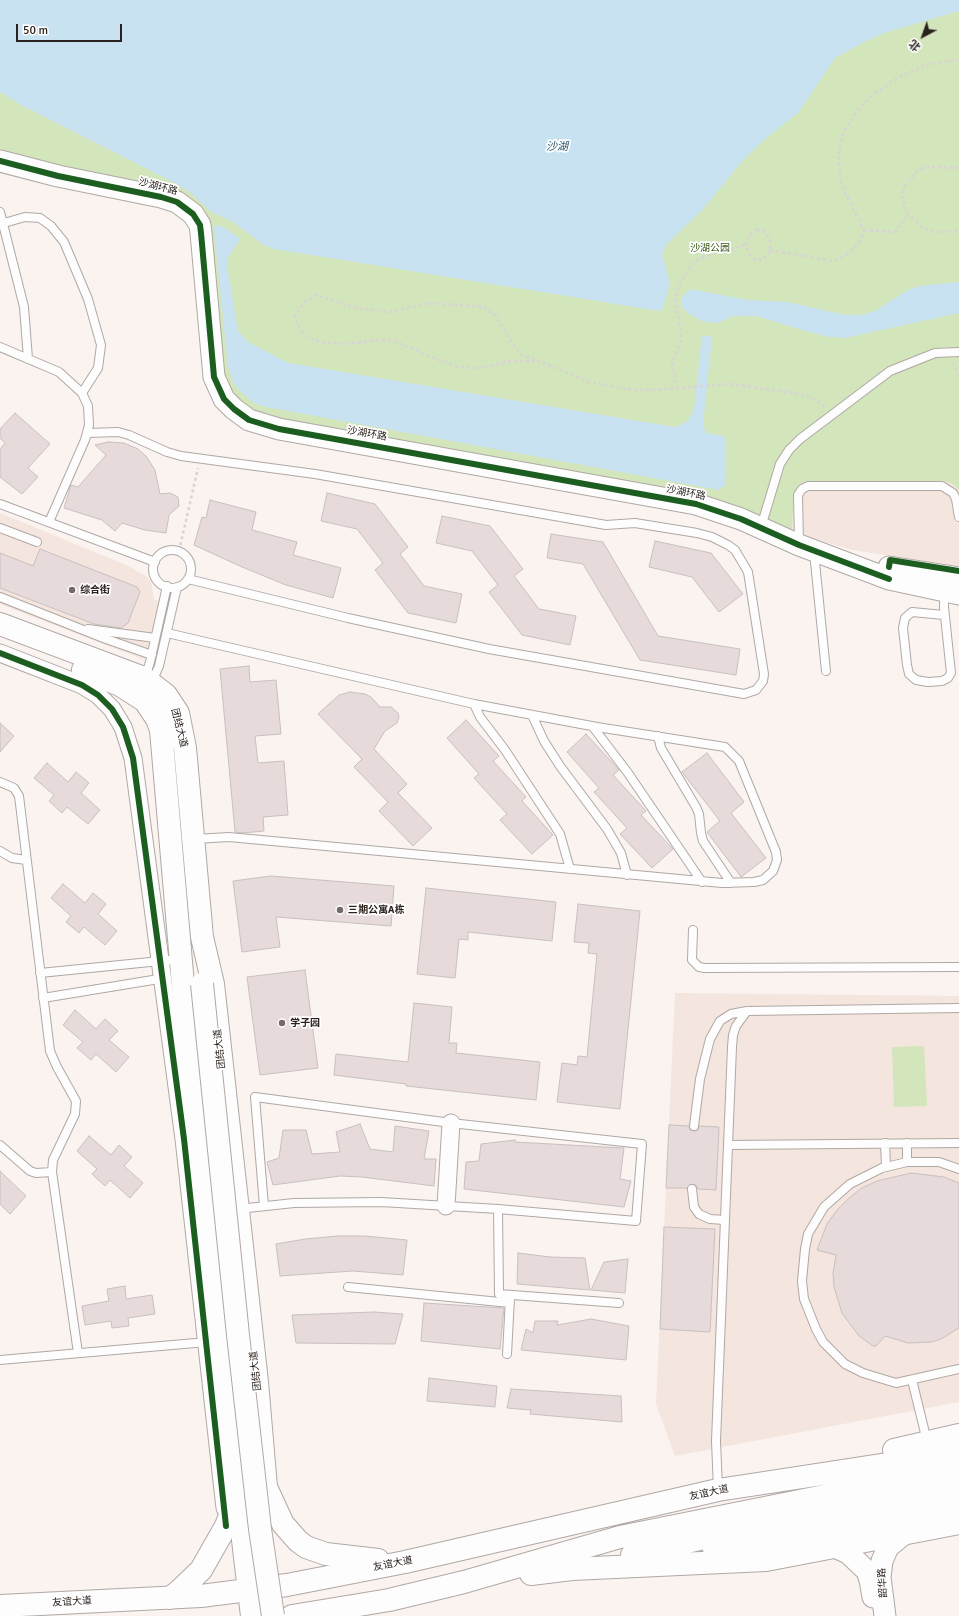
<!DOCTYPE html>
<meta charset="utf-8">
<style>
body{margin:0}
#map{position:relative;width:959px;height:1616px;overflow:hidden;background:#faf3f0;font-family:Signika,"Noto Sans SC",sans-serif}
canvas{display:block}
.north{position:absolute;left:903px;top:16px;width:40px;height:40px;-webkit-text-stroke:3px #fff;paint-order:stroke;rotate:221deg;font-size:11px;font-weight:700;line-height:16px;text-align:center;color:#2c221d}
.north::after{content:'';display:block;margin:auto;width:14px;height:18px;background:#2c221d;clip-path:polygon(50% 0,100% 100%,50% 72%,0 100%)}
.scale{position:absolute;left:16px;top:24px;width:106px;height:18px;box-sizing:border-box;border:2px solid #2c221d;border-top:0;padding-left:5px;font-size:12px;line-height:14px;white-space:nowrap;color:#2c221d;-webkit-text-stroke:3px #fff;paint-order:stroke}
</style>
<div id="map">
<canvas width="959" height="1616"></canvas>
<div class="north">北</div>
<div class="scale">50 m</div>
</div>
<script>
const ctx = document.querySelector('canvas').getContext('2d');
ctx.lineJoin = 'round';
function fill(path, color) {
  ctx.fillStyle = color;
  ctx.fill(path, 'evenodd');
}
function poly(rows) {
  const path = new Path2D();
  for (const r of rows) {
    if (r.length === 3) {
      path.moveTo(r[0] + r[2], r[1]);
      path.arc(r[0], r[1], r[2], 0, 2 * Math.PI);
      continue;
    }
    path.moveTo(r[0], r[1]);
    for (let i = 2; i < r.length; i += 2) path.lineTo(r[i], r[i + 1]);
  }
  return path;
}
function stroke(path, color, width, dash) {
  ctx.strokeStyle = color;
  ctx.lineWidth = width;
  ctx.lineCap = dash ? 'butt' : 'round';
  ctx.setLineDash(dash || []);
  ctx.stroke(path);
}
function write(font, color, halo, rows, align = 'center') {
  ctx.font = font + ' Signika,"Noto Sans SC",sans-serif';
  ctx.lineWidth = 3.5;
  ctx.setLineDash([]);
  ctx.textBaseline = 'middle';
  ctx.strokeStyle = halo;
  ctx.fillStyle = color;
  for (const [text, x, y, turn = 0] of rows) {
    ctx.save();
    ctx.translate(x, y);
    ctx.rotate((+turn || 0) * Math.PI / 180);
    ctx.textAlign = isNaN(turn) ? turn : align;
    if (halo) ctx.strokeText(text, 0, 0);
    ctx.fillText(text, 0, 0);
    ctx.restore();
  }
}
fill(poly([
 [806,481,943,481,951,483,959,490,959,566,852,550,792,532,794,493,799,485],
 [0,513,126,565,146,576,151,582,154,600,160,601,145,660,0,604],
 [675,993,959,996,959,1402,675,1456,656,1404]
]), '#f4e5de');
fill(poly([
 [0,0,959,0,959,490,951,483,943,481,806,481,799,485,794,493,792,532,254,413,223,384,206,219,0,153],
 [924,1046,927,1106,894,1107,892,1047]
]), '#d2e5bb');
fill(poly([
 [0,0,959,0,959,11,887,32,864,42,835,58,798,113,766,138,744,159,703,209,666,245,662,255,670,283,663,308,660,311,274,249,264,245,233,222,210,211,191,193,175,183,19,104,0,92],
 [216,225,224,227,240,239,228,257,227,265,238,331,248,342,288,363,675,427,688,421,694,408,702,335,712,337,703,424,706,433,723,436,726,439,725,485,719,490,266,407,254,403,239,390,233,382,228,366,214,229],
 [959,282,959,313,845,338,829,337,792,327,757,316,733,316,718,323,702,321,689,314,681,306,681,301,683,296,690,289,747,300,787,302,845,315,862,315,875,311,908,290,920,286]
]), '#c8e2f1');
const building = poly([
 [15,413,50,444,28,468,38,477,22,494,0,477,0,449,5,443,0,438,0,429,15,413],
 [108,442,124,443,138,449,146,456,155,470,160,494,170,493,178,497,179,506,169,515,166,533,145,530,122,523,115,531,102,520,64,508,71,485,78,487,106,455,95,445,108,442],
 [327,493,375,504,408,547,400,554,424,586,462,594,456,623,408,613,375,570,383,563,357,529,321,521,327,493],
 [210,500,256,512,252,530,297,542,293,555,341,568,333,598,286,585,242,567,194,545,202,517,206,518,210,500],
 [442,516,490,526,523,569,514,576,539,609,576,616,570,645,522,635,489,592,498,585,472,551,436,543,442,516],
 [551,534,603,542,658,636,740,649,736,675,640,660,583,564,547,558,551,534],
 [655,541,711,553,743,594,719,612,692,577,649,567,655,541],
 [40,549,137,587,140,592,128,623,121,628,94,624,0,588,0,553,33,566,40,549],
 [249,666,250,682,276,680,281,734,255,736,258,763,284,761,288,815,263,817,264,831,243,833,235,832,220,669,249,666],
 [350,692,365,694,371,697,380,707,391,707,398,713,399,717,397,723,385,731,374,749,407,784,398,793,432,828,413,846,379,811,388,802,354,767,362,759,318,714,339,695,350,692],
 [466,720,499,756,493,761,526,797,522,801,553,835,532,854,500,820,507,814,474,778,479,774,447,738,466,720],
 [0,723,14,736,0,752,0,723],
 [586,734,619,770,613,775,646,811,641,815,673,849,652,868,620,834,627,828,594,792,599,788,567,752,586,734],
 [707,753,744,802,731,813,766,858,741,877,707,832,720,821,682,772,707,753],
 [47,763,68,782,76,772,89,783,81,793,100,810,88,824,67,807,62,813,49,801,54,795,34,778,47,763],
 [271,876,394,886,391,926,276,917,280,947,242,952,233,881,271,876],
 [63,884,85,903,93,893,106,904,98,914,117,931,105,945,84,927,79,933,66,922,71,916,51,898,63,884],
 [426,888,556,902,552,941,468,932,468,940,459,939,455,978,417,974,426,888],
 [578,904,640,911,620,1109,557,1102,562,1063,577,1065,578,1056,587,1057,597,954,588,953,589,943,574,942,578,904],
 [305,970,318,1068,260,1075,247,977,305,970],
 [414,1003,452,1007,449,1043,457,1043,456,1053,540,1062,536,1100,406,1086,406,1084,334,1075,336,1054,408,1062,414,1003],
 [75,1010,96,1029,105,1019,118,1031,109,1040,129,1057,116,1072,96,1054,91,1060,77,1048,83,1042,63,1025,75,1010],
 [360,1124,370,1149,393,1152,395,1126,429,1131,424,1159,436,1159,434,1186,362,1177,340,1176,273,1185,267,1162,279,1158,283,1130,306,1130,312,1154,340,1152,336,1132,360,1124],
 [669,1125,689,1126,690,1130,694,1131,698,1130,699,1126,719,1127,716,1190,698,1189,696,1185,692,1184,687,1188,666,1188,669,1125],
 [89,1136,111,1155,119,1145,132,1157,124,1166,143,1183,130,1198,110,1180,105,1186,92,1174,97,1169,77,1151,89,1136],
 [515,1140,515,1142,624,1148,620,1179,631,1181,624,1207,464,1189,466,1162,479,1161,481,1144,515,1140],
 [0,1171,26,1196,10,1214,0,1204,0,1171],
 [911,1173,944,1177,959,1183,959,1328,941,1339,931,1342,908,1343,885,1336,876,1346,873,1346,859,1336,842,1313,834,1287,833,1273,836,1255,817,1250,827,1224,837,1210,849,1198,862,1188,877,1181,911,1173],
 [664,1227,715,1229,710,1332,660,1329,664,1227],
 [338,1236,365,1236,407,1240,403,1275,353,1271,280,1276,276,1244,305,1239,338,1236],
 [518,1253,550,1257,585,1258,590,1290,517,1284,518,1253],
 [628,1259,625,1293,591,1290,604,1262,628,1259],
 [125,1286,126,1299,152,1295,155,1314,128,1318,129,1326,112,1328,111,1321,85,1325,82,1306,109,1301,107,1289,125,1286],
 [424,1303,504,1308,500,1349,421,1341,424,1303],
 [374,1312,403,1314,395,1344,296,1343,292,1315,374,1312],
 [591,1319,629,1326,626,1360,521,1350,526,1329,533,1333,535,1321,558,1321,557,1325,591,1319],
 [429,1378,497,1386,495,1407,427,1401,429,1378],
 [511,1389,621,1396,622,1422,530,1414,531,1410,507,1408,511,1389]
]);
fill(building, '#e6dadb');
stroke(building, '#c8c0c0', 1);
const service = poly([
 [0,212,24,307,28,359],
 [4,223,25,217,40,218,51,226,64,242,88,299,101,345,98,368,82,393],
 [0,347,59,372,82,393,88,406,89,425,85,440,49,522],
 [87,433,118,432,129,435,167,452,181,456,315,474,606,525,635,523,697,533,712,537,728,545,735,550,748,572,764,674,763,681,756,690,744,694,489,649,348,618,188,579],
 [0,504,155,562],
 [761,527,780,464,789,450,800,439,890,371,935,353,959,352],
 [0,528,37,542],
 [799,544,798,495,802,489,808,486,942,486,953,493,956,499,959,517],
 [172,569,19],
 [814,552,826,671],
 [944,591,944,607,951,673,948,678,942,681,928,682,916,680,909,674,907,665,903,628,905,618,912,612,944,615],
 [0,597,106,639,152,655],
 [88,629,155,638],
 [167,633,474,704,597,727,725,747,739,761,776,852,777,860,773,871,763,880,754,882,722,883,229,837,195,839],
 [145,677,150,662,167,586],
 [152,682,159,666,177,587],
 [474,704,480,717,505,750,560,834,570,869],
 [532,715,544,741,560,766,607,829,621,853,627,875],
 [593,727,628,773,702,882],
 [658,736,661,748,696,807,699,814,701,833,703,841,731,883],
 [0,782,14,788,19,796,50,1051,57,1067,76,1101,75,1114,53,1160,52,1172,78,1353],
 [0,851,12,858,26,860],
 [693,930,692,960,699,967,705,968,959,967],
 [40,973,180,959],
 [43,998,165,978],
 [694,1126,700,1079,710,1039,720,1021,731,1014,747,1011,959,1008],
 [885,1143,886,1167],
 [907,1143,907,1162],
 [0,1145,30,1171,36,1173,52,1172],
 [728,1145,959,1143],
 [959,1169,939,1162,907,1162,882,1168,850,1184,824,1207,808,1234,805,1249,802,1281,804,1299,816,1329,823,1342,845,1364,863,1373,896,1383,959,1369],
 [692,1189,694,1207,699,1214,710,1219,725,1220],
 [238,1209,294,1203,381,1202,498,1209,636,1221,642,1144,451,1123,255,1097,264,1206],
 [498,1209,499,1294,619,1303],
 [348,1287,510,1303],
 [507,1354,510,1298],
 [0,1360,207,1342],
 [912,1380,927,1441],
 [718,1489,716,1441,732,1047,733,1035,736,1026,747,1011]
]);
const minor = poly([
 [0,653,82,685,98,695,112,709,123,727,133,758,184,1139,225,1508],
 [446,1206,451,1123]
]);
const tertiary = poly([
 [0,161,58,176,161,197,177,202,193,214,200,225,201,233,214,377,224,399,234,409,249,420,279,429,696,504,741,519,799,545,889,579],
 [959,578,889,567,889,579,959,594],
 [833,1546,848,1553,867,1571,870,1580,873,1597],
 [885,1616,880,1577,882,1561,888,1547,904,1534]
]);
const secondary = poly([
 [0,624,144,678,166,695,178,713,185,748,202,937,213,984,257,1382,266,1487,265,1505],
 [83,670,120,685,145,701,157,719,161,730,183,985,233,1456,252,1616]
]);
const primary = poly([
 [894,1450,959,1435],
 [266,1487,283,1524,298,1541,306,1547,326,1554,378,1560],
 [714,1549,782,1538,959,1505],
 [632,1555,775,1521,959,1485],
 [531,1574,572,1569,766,1560,959,1523],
 [170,1598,179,1591,201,1570,226,1526,233,1507,233,1456],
 [0,1606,201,1596,287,1585,405,1562,718,1490,959,1453],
 [292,1616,389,1600,464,1582,620,1537,959,1469]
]);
stroke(service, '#b0a8a4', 10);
stroke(minor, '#b0a8a4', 19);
stroke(tertiary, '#b0a8a4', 23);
stroke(secondary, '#b0a8a4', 24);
stroke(primary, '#b0a8a4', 24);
stroke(poly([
 [959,168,928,167,918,170,905,186,902,197,908,214,923,228,938,232,959,231],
 [757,229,766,232,771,243,768,254,762,260,756,260,750,256,746,245,749,235,757,229],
 [864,230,895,232,908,214],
 [770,250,832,261,845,256,854,248,862,239,864,230,842,186,840,176,838,154,844,132,858,110,870,97,899,77,928,64,959,60],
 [535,361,512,361,479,368,470,368,456,366,441,361,394,341,379,340,348,344,322,342,309,338,302,331,297,325,295,315,305,301,316,295,356,308,390,312,430,303,484,307,496,316,514,346,521,354,590,382,632,390,650,390,731,384,800,394,810,397,826,407],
 [953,362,959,376],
 [677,389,672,363,681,341,681,331,675,300,678,287,691,265,697,260,709,255,746,245],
 [179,551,198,468]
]), '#d7d4d3', 2.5, [3, 3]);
stroke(service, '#fefdfd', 8);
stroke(minor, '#fefdfd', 17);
stroke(tertiary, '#fefdfd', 21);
stroke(secondary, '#fefdfd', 22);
stroke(primary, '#fefdfd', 22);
const secondaryBridge = poly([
 [202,984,238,1335,260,1529,273,1616]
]);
stroke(secondaryBridge, '#b0a8a4', 24, []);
stroke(secondaryBridge, '#fefdfd', 22);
stroke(poly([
 [0,161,58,176,161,197,177,202,193,214,200,225,201,233,214,377,224,399,234,409,249,420,279,429,696,504,741,519,799,545,889,579],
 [889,567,890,560,959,571],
 [0,653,82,685,98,695,112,709,123,727,133,758,184,1139,226,1526]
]), '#1b5e20', 6);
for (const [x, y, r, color] of [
 [72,590,4,"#746b67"],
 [340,910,4,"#746b67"],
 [282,1023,4,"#746b67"]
]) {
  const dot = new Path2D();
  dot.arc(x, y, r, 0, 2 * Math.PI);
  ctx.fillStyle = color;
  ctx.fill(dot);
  stroke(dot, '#fff', 1.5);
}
write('10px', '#2c221d', '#fff', [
 ["沙湖环路",158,187,15],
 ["沙湖环路",367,434,10],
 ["沙湖环路",686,493,11],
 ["团结大道",179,728,76],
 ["团结大道",220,1049,-96],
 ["团结大道",256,1371,-96],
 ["友谊大道",709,1493,-12],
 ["友谊大道",393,1564,-11],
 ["韶华路",883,1583,-93],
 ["友谊大道",72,1602,-3]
]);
write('10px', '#3a5819', '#fff', [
 ["沙湖公园",710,248]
]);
write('bold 10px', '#2c221d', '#fff', [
 ["综合街",80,590],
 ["三期公寓A栋",348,910],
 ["学子园",290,1023]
], 'left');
write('italic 11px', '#24536a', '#fff', [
 ["沙湖",557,147]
]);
</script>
